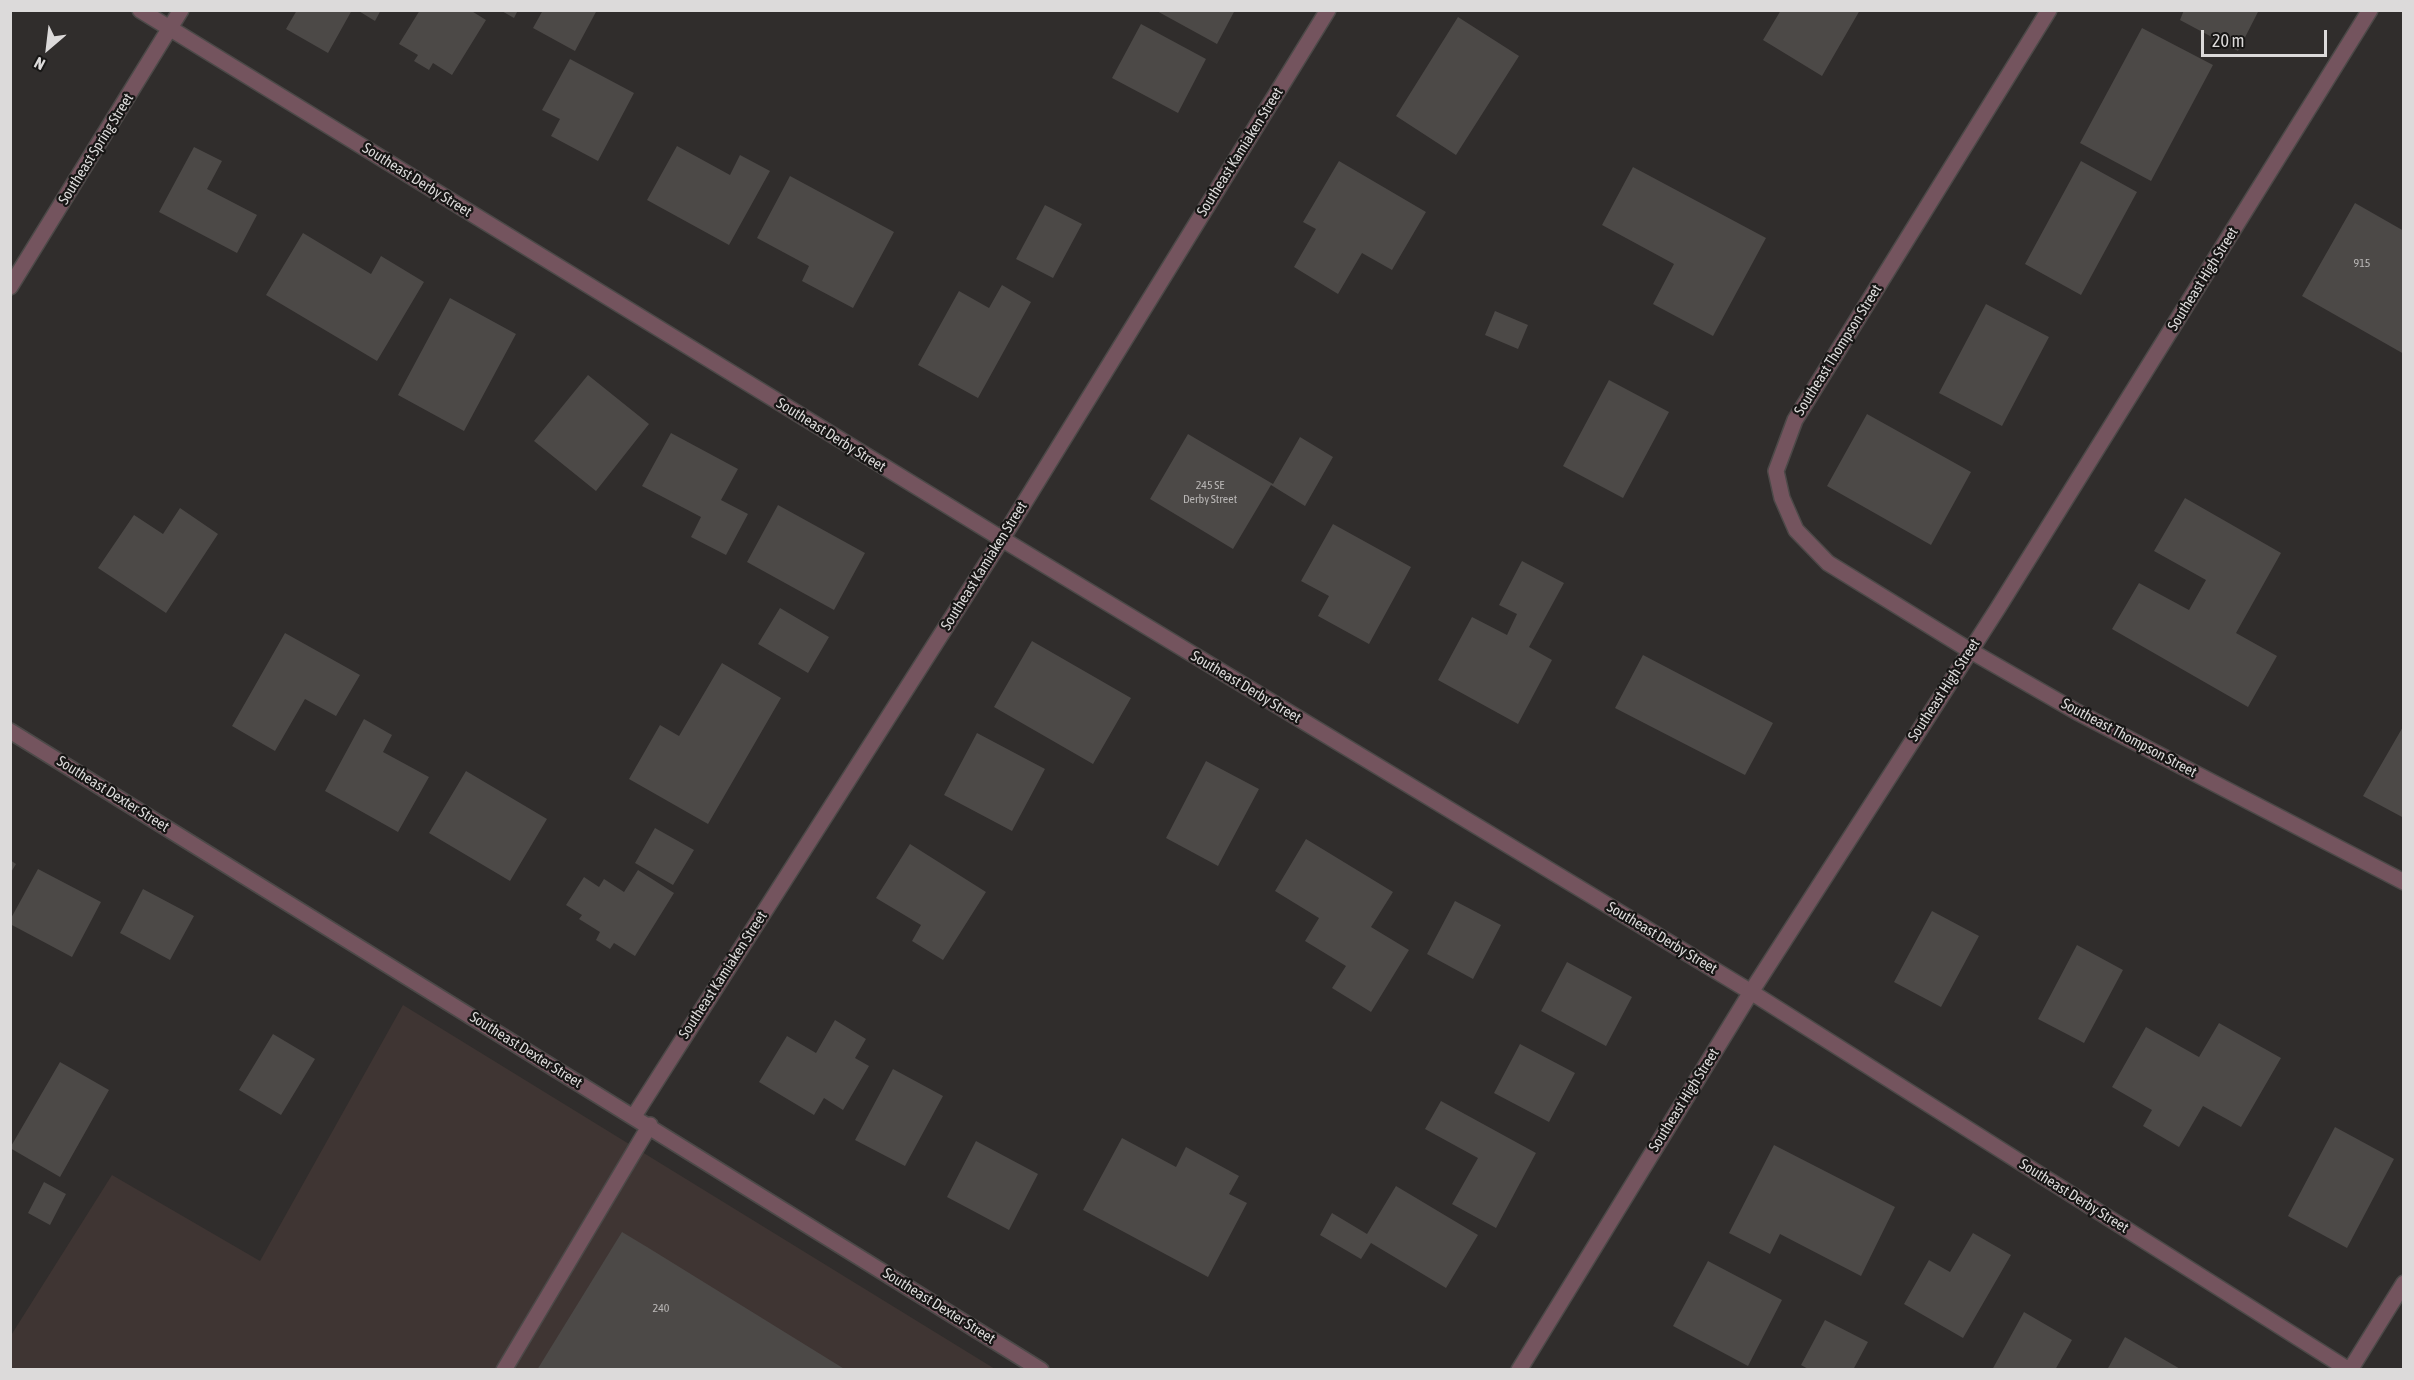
<!DOCTYPE html>
<style>
body{margin:0}
#map{position:relative;width:2414px;height:1380px;overflow:hidden;background:#302d2c;font-family:"Asap Condensed",sans-serif}
canvas{display:block}
.frame{position:absolute;inset:0;border:12px solid #dcdada;pointer-events:none}
.north{position:absolute;left:18px;top:18px;width:60px;height:60px;-webkit-text-stroke:4px #171615;paint-order:stroke;rotate:208deg;font-size:16px;font-weight:700;line-height:24px;text-align:center;color:#dcdada}
.north::after{content:'';display:block;margin:auto;width:21px;height:27px;background:#dcdada;clip-path:polygon(50% 0,100% 100%,50% 72%,0 100%)}
.scale{position:absolute;left:2201px;top:30px;width:126px;height:27px;box-sizing:border-box;border:3px solid #dcdada;border-top:0;padding-left:8px;font-size:18px;line-height:21px;white-space:nowrap;color:#dcdada;-webkit-text-stroke:4px #171615;paint-order:stroke}
</style>
<div id="map">
<canvas width="2414" height="1380"></canvas>
<div class="frame"></div>
<div class="north">N</div>
<div class="scale">20 m</div>
</div>
<script>
const ctx = document.querySelector('canvas').getContext('2d');
ctx.lineJoin = 'round';
function fill(path, color) {
  ctx.fillStyle = color;
  ctx.fill(path, 'evenodd');
}
function poly(rows) {
  const path = new Path2D();
  for (const r of rows) {
    path.moveTo(r[0], r[1]);
    for (let i = 2; i < r.length; i += 2) path.lineTo(r[i], r[i + 1]);
  }
  return path;
}
function stroke(path, color, width, dash) {
  ctx.strokeStyle = color;
  ctx.lineWidth = width;
  ctx.lineCap = dash ? 'butt' : 'round';
  ctx.setLineDash(dash || []);
  ctx.stroke(path);
}
function write(font, color, halo, rows, align = 'center') {
  ctx.font = font + ' "Asap Condensed",sans-serif';
  ctx.lineWidth = 4.5;
  ctx.setLineDash([]);
  ctx.textBaseline = 'middle';
  ctx.strokeStyle = halo;
  ctx.fillStyle = color;
  for (const [text, x, y, turn = 0] of rows) {
    ctx.save();
    ctx.translate(x, y);
    ctx.rotate((+turn || 0) * Math.PI / 180);
    ctx.textAlign = isNaN(turn) ? turn : align;
    if (halo) ctx.strokeText(text, 0, 0);
    ctx.fillText(text, 0, 0);
    ctx.restore();
  }
}
fill(poly([
 [403,1005,995,1369,11,1370,10,1337,112,1175,260,1261]
]), '#3f3533');
fill(poly([
 [297,10,352,10,328,53,286,29],
 [357,10,381,10,375,21],
 [420,10,470,10,486,20,452,75,433,63,429,70,414,61,418,55,399,44],
 [500,10,518,10,514,18],
 [543,10,597,10,575,51,533,28],
 [1155,10,1235,10,1217,44],
 [1781,10,1860,10,1822,76,1763,40],
 [2184,10,2259,10,2238,51,2180,20],
 [1458,17,1519,56,1456,155,1396,116],
 [1141,24,1206,59,1178,113,1112,78],
 [2142,28,2213,65,2151,181,2080,143],
 [570,59,634,93,598,161,551,136,560,119,542,110],
 [677,146,730,175,740,155,770,171,729,245,647,200],
 [194,147,222,161,207,189,257,215,237,253,159,212],
 [1339,161,1426,212,1392,270,1362,253,1338,294,1294,267,1316,229,1303,222],
 [2081,161,2137,192,2081,295,2025,264],
 [1633,167,1766,238,1713,336,1653,304,1674,264,1602,225],
 [790,176,894,232,853,308,802,281,809,266,757,238],
 [2355,203,2404,231,2404,354,2302,296],
 [1045,205,1082,224,1053,278,1016,259],
 [303,233,371,274,381,256,424,282,377,361,266,295],
 [1002,285,1031,302,978,398,918,365,959,291,989,308],
 [450,298,516,334,464,431,398,395],
 [1986,304,2049,337,2002,426,1939,393],
 [1495,311,1528,325,1518,349,1485,335],
 [588,375,649,424,596,491,534,441],
 [1609,380,1669,412,1623,498,1563,466],
 [1867,414,1971,472,1931,545,1827,486],
 [671,433,738,469,721,500,748,514,726,555,691,537,701,517,642,486],
 [1188,434,1273,484,1300,437,1333,457,1305,506,1271,485,1233,549,1150,499],
 [2185,498,2281,553,2236,633,2277,656,2248,707,2112,629,2139,583,2189,610,2206,580,2154,551],
 [778,505,865,553,834,610,747,562],
 [180,508,218,534,166,613,98,568,134,515,163,534],
 [1333,524,1411,567,1369,644,1318,616,1329,596,1301,581],
 [1522,561,1564,583,1529,647,1552,660,1518,724,1438,680,1472,617,1507,635,1517,614,1499,605],
 [780,608,829,637,808,673,758,644],
 [285,633,360,675,336,716,305,699,275,751,232,726],
 [1032,641,1131,698,1093,764,994,707],
 [1643,655,1773,723,1745,775,1615,708],
 [722,663,781,698,708,824,629,779,660,725,679,736],
 [364,719,392,735,383,752,429,777,398,832,325,791],
 [2404,725,2404,818,2363,796],
 [977,733,1045,769,1012,831,944,795],
 [1206,761,1259,789,1218,866,1166,838],
 [466,771,547,819,510,881,429,833],
 [655,828,694,850,673,885,635,863],
 [1306,839,1393,892,1371,927,1409,950,1371,1012,1332,988,1346,966,1305,941,1319,918,1275,891],
 [910,844,986,892,943,960,912,941,921,925,876,898],
 [10,860,16,864,10,874],
 [38,869,101,902,72,957,10,924,10,920],
 [638,870,674,893,635,956,614,943,610,949,596,940,600,932,579,919,582,915,566,905,584,877,599,887,604,879,624,892],
 [143,889,194,916,170,960,120,933],
 [1455,901,1501,925,1473,979,1427,954],
 [1932,911,1979,936,1941,1007,1894,982],
 [2077,945,2123,970,2084,1043,2038,1019],
 [1567,962,1632,997,1606,1046,1541,1011],
 [835,1020,866,1039,855,1058,869,1066,843,1110,824,1098,814,1115,759,1082,787,1036,816,1053],
 [2219,1023,2281,1058,2241,1127,2203,1106,2179,1147,2143,1126,2152,1110,2112,1087,2146,1027,2199,1057],
 [273,1034,315,1059,281,1115,239,1090],
 [1520,1044,1575,1073,1549,1122,1494,1093],
 [60,1062,109,1090,60,1177,10,1148],
 [893,1069,943,1096,905,1166,855,1140],
 [1441,1101,1536,1153,1496,1228,1452,1204,1478,1158,1425,1129],
 [2335,1127,2394,1159,2347,1248,2288,1216],
 [1122,1138,1176,1167,1186,1147,1239,1176,1229,1194,1247,1203,1208,1277,1083,1210],
 [976,1141,1038,1174,1009,1230,947,1197],
 [1774,1145,1895,1207,1861,1276,1780,1234,1770,1254,1729,1233],
 [44,1182,66,1194,50,1225,28,1213],
 [1396,1186,1478,1235,1446,1288,1371,1243,1361,1259,1320,1235,1332,1213,1367,1234],
 [622,1232,647,1247,846,1370,537,1370],
 [1973,1233,2011,1255,1963,1338,1904,1304,1929,1260,1950,1272],
 [1708,1261,1782,1300,1748,1366,1673,1326],
 [2024,1312,2072,1340,2055,1370,1992,1370],
 [1825,1320,1868,1342,1853,1370,1810,1370,1801,1365],
 [2125,1337,2182,1370,2107,1370]
]), '#4c4947');
const minor = poly([
 [140,10,1002,539,1751,992,2349,1370],
 [2049,10,1795,420,1776,471,1782,498,1796,530,1828,563,1969,650,2077,712,2404,882],
 [10,287,181,10],
 [10,731,1041,1370],
 [634,1116,1002,539,1328,10],
 [504,1370,650,1125],
 [1519,1370,1751,992,1998,608,2370,10],
 [2350,1370,2404,1283]
]);
stroke(minor, '#4c4948', 18);
stroke(minor, '#74545e', 15);
write('12px', '#b8b6b5', null, [
 ["915",2362,263],
 ["245 SE",1210,485],
 ["Derby Street",1210,499],
 ["240",661,1308]
]);
write('15px', '#dcdada', '#171615', [
 ["Southeast Spring Street",96,149,-58],
 ["Southeast Kamiaken Street",1240,152,-58],
 ["Southeast Derby Street",417,180,32],
 ["Southeast High Street",2203,279,-58],
 ["Southeast Thompson Street",1838,350,-58],
 ["Southeast Derby Street",831,435,32],
 ["Southeast Kamiaken Street",984,566,-58],
 ["Southeast Derby Street",1246,687,31],
 ["Southeast High Street",1944,690,-57],
 ["Southeast Thompson Street",2129,738,28],
 ["Southeast Dexter Street",113,794,32],
 ["Southeast Derby Street",1662,938,31],
 ["Southeast Kamiaken Street",723,975,-57],
 ["Southeast Dexter Street",526,1050,32],
 ["Southeast High Street",1684,1100,-58],
 ["Southeast Derby Street",2074,1196,32],
 ["Southeast Dexter Street",939,1306,32]
]);
</script>
